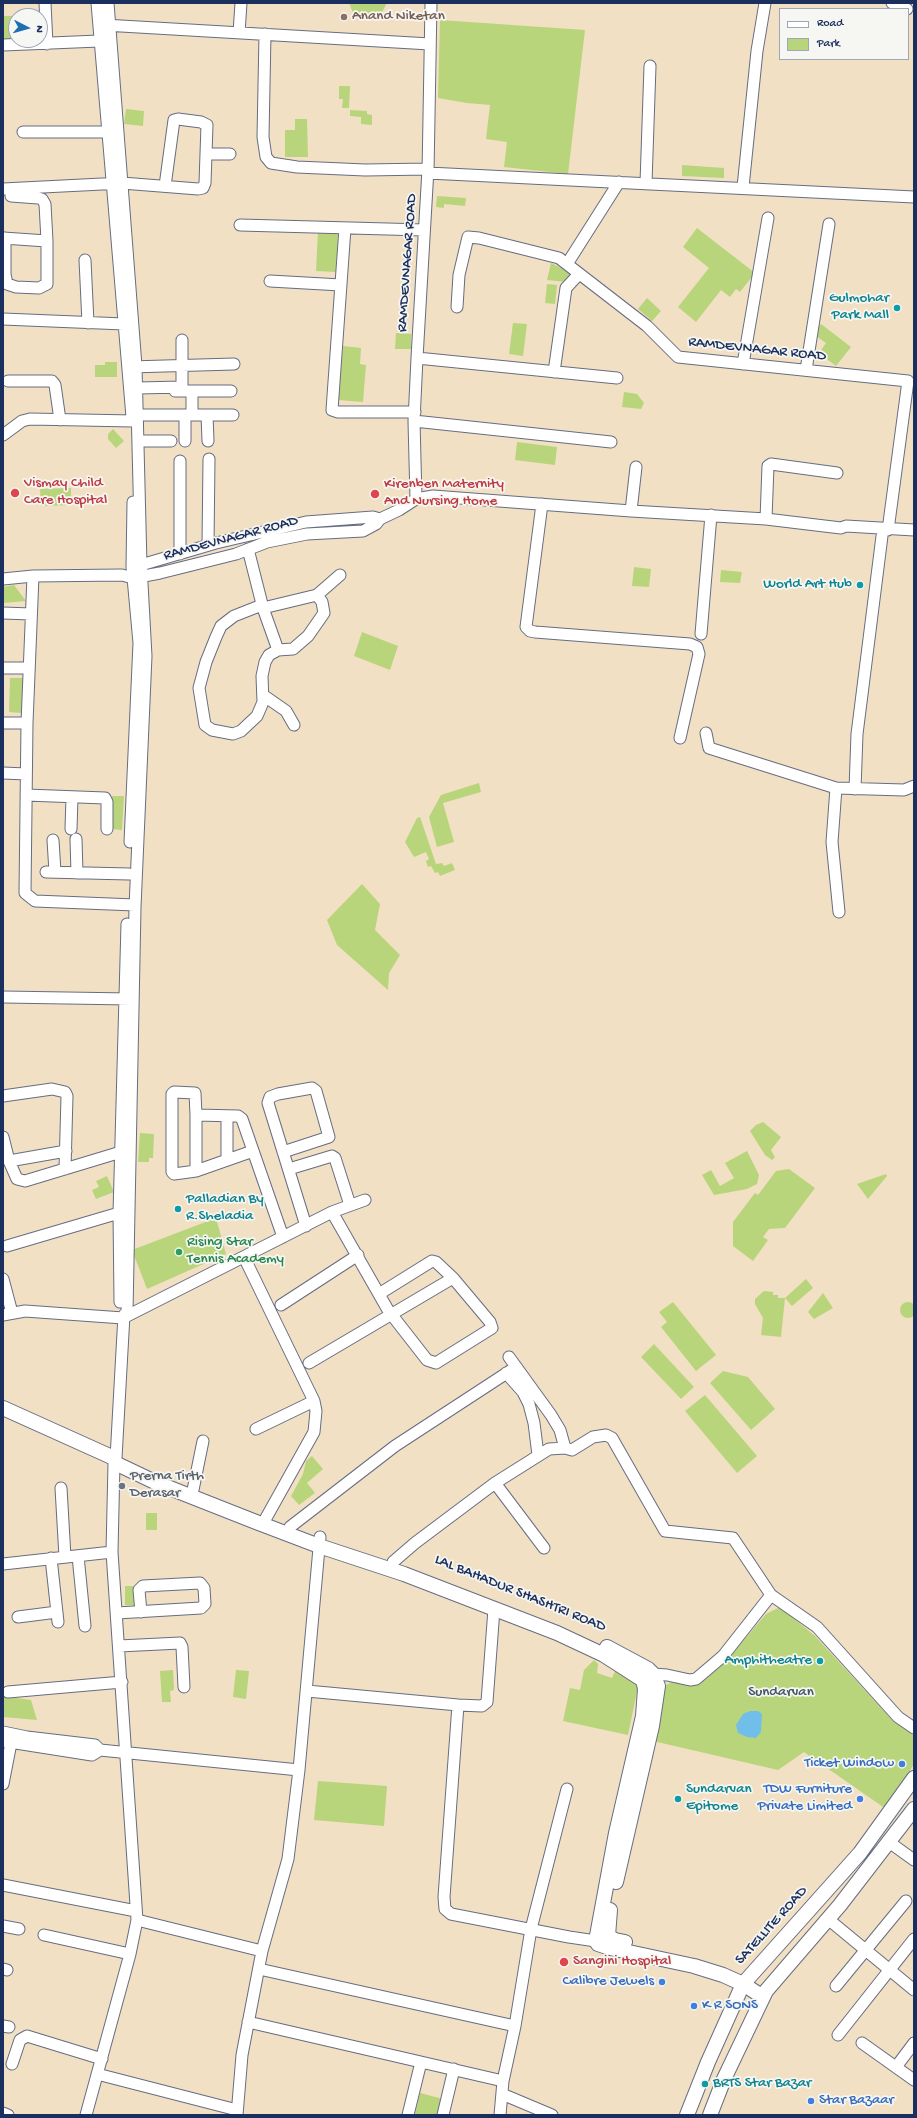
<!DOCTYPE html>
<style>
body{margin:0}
#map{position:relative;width:917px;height:2118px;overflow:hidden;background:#f1e0c3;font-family:"Gochi Hand",sans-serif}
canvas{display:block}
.frame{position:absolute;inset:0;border:4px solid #1b2f5e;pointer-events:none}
.legend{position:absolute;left:779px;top:8px;width:130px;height:52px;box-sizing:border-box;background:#f6f6f2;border:1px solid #9ea6b7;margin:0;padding:5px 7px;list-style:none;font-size:12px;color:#1b2f5e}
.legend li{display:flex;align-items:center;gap:8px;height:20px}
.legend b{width:20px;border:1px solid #9ea6b7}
.north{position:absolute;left:8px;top:8px;width:40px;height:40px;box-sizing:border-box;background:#f6f6f2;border:1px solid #9ea6b7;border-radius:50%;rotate:96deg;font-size:11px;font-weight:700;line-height:16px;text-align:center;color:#1b2f5e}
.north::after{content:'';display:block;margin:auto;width:14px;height:18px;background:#1f6fb2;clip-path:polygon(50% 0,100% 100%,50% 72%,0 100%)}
</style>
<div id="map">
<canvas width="917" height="2118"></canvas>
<div class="frame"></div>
<ul class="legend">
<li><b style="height:5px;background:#fff"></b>Road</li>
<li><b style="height:11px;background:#b9d57b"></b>Park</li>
</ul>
<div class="north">N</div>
</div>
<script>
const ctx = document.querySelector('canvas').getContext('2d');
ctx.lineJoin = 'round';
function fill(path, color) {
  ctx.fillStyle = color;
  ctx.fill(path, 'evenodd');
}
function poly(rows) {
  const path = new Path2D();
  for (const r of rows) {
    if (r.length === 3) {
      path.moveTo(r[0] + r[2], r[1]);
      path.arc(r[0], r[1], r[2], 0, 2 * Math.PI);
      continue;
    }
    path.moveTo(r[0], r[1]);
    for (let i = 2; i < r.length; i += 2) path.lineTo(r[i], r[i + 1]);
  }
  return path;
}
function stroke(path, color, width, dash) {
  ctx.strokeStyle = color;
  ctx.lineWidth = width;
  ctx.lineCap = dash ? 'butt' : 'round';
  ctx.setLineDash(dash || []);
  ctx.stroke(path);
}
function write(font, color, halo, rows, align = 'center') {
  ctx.font = font + ' "Gochi Hand",sans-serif';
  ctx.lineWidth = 3.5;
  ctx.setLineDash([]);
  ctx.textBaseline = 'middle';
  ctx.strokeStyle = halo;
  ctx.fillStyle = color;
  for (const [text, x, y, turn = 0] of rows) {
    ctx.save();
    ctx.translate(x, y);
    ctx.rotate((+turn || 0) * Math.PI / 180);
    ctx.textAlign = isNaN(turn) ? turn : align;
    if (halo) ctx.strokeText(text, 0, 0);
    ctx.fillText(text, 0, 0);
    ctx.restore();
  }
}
fill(poly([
 [349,3,387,3,382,12,373,15,353,13],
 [3,16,12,16,11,39,3,39],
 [440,20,585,30,568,174,504,167,507,142,486,139,490,105,467,103,438,98],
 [339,86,350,86,349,108,342,108,343,99,339,99],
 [126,109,144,111,143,126,124,124],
 [350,110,367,111,367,114,372,115,372,125,361,124,361,117,350,116],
 [295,119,307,119,308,157,285,157,285,130,295,130],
 [682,165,724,168,724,178,682,176],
 [437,196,466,198,465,206,444,204,444,208,436,207],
 [697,228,755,273,740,292,736,289,730,297,721,290,696,322,678,307,709,268,683,247],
 [318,231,338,232,336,272,316,271],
 [551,263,571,273,567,282,547,280],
 [547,284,557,285,555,304,545,303],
 [647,298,661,311,652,321,638,309],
 [513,323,527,324,523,356,509,354],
 [821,324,851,347,836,366,819,353,826,343,813,334],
 [396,333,411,334,411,349,395,349],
 [343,346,361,348,360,364,366,365,363,402,338,400],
 [105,362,117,362,117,377,95,377,95,365,105,365],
 [624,392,637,394,644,403,641,409,622,407],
 [113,429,124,441,116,448,108,439,108,434],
 [517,442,557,447,555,465,515,460],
 [71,488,71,505,41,506,40,489],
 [634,567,651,569,649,587,632,586],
 [721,570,742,572,740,583,720,582],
 [14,585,26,601,3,603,3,587],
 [362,632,398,646,390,670,354,656],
 [10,678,23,678,21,713,9,712],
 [479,783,481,792,443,803,454,842,437,847,429,817,441,795],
 [112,796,124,796,122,830,111,829],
 [420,817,436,864,442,863,444,866,452,863,455,870,440,876,438,872,435,873,431,866,428,867,426,861,429,859,426,852,414,857,405,842,417,818],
 [362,884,380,904,375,930,400,955,389,973,388,990,337,945,327,920],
 [763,1122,781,1137,771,1150,775,1157,772,1160,765,1155,750,1131,756,1125],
 [140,1133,154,1134,153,1158,149,1158,149,1162,138,1162],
 [747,1151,759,1175,757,1184,747,1189,714,1195,702,1175,711,1170,720,1186,734,1178,725,1163],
 [789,1169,815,1188,785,1228,769,1229,763,1237,768,1240,753,1261,733,1246,733,1222,755,1193,758,1195,776,1171],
 [886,1174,887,1176,868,1199,857,1184],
 [107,1176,114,1192,96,1199,92,1190,99,1187,96,1181],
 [216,1218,226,1254,147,1289,132,1250],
 [806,1279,813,1288,792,1306,785,1298],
 [764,1291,773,1292,773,1295,778,1295,778,1298,785,1298,781,1337,761,1335,763,1318,755,1304,755,1299],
 [823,1293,833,1308,814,1319,808,1312],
 [908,1310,8],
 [673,1302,716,1355,696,1371,661,1327,667,1322,659,1312],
 [654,1344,694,1387,681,1399,641,1357],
 [723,1371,748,1377,775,1409,751,1430,710,1383],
 [705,1395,757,1456,737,1473,685,1411],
 [312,1456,323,1469,307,1483,315,1493,299,1505,291,1496,303,1474,306,1461],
 [146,1513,157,1513,157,1530,146,1530],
 [125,1586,136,1586,137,1605,125,1605],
 [780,1607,815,1636,892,1720,914,1732,914,1764,886,1809,804,1752,778,1770,653,1741,665,1686,674,1680,699,1685,727,1660,766,1614],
 [594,1660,598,1664,597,1673,612,1678,615,1671,639,1682,628,1735,563,1721,570,1688,580,1690,584,1670],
 [173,1670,174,1690,170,1691,171,1702,162,1702,160,1671],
 [236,1670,249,1671,246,1699,233,1697],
 [3,1696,31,1700,37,1720,3,1717],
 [318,1781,387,1786,384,1826,314,1820],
 [420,2093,443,2099,439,2115,415,2115]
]), '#b9d57b');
fill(poly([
 [750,1711,758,1711,762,1714,761,1732,756,1738,747,1737,738,1733,736,1725,743,1714]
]), '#71beeb');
const minor = poly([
 [45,3,47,44],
 [97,3,132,417],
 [108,3,136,366,141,565,146,656,135,907,127,1312,124,1315,116,1458],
 [431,3,428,173,914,197],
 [892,3,907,9],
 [104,25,430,44],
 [239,33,241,3],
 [265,34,263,137,266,157,271,163,297,167,365,170,428,169,417,358,414,421,416,499],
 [3,45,99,41],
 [23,132,116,132],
 [207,154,230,154],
 [646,183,650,66],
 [743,187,757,51,765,3],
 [3,189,122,183,198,189,203,188,205,183,207,125,201,122,178,119,174,120,165,186],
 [240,225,424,230],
 [345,228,332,410,338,412,415,412],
 [3,238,47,241],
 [5,238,5,274,7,284,16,287,39,288,47,284,47,241,45,204,42,199,38,198,11,196],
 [85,260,88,323],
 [567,264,619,182],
 [270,281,341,285],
 [457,307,459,275,468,237,479,238,559,258,647,326,678,357,908,381,888,530],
 [3,319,124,324],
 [417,358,617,378],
 [743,364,768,218],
 [130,367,234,364],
 [806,370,829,224],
 [554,372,566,288,579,274],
 [8,381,52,381,55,385,60,420],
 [138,388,182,387,182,340],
 [175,391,192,391,192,415],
 [192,391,231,391],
 [132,415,233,415],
 [185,415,185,441],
 [207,415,208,441],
 [414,421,611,442],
 [3,435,22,421,30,419,133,421],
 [139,441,171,441],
 [180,461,180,554],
 [542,504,526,627,530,631,535,632,690,644,697,647,699,654,680,738],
 [631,511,636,467],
 [766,519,768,466,771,464,837,473],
 [208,545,209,459],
 [248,549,263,608,278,650],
 [134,567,216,543,306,522,373,517,380,519],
 [33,576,27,723,25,893,35,901,135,905],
 [3,579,33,576,122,575,133,578,160,573,236,554,267,542,307,534,363,531,376,524,380,519,399,510,416,499,433,496,631,511,766,519,841,528,846,526,914,530],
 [317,595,340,575],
 [262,605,234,616,221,626,216,637,206,662,199,688,205,725,212,730,233,734,241,731,257,716,263,702,262,676,265,662,269,655,278,650,293,649,308,636,324,613,322,602,317,595,263,608],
 [3,613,31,614],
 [701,634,711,515],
 [3,668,29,668],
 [263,695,286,711,294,725],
 [3,723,27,723],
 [706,733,709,748,836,788],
 [3,773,26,774],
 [855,789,857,734,882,536],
 [26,795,105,798,107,802,107,829],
 [71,829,72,797],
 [76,839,77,873],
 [53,840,55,872],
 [130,842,139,643,132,567,133,502],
 [46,872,129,874],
 [839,912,832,842,836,788,904,790,914,786],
 [3,997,130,999],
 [3,1096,52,1089,65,1092,67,1096,65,1169],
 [196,1115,195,1093,174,1092,172,1094,172,1172,174,1174,196,1171,253,1151],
 [227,1116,227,1160],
 [3,1137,9,1161,66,1151],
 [283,1152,329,1137,316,1091,312,1088,278,1094,270,1097,268,1103,306,1226],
 [9,1161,17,1179,25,1181,121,1152],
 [289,1169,332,1156,335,1158,350,1205],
 [196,1171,196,1115,238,1116,242,1119,283,1237],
 [332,1212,388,1310,427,1360,436,1363,492,1328,490,1322,453,1278,436,1262,432,1261,379,1294],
 [7,1246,119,1213],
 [244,1257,314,1401,316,1411,314,1432,266,1518],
 [3,1279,12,1313],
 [120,1302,119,1213,127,924],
 [281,1305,358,1255],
 [3,1315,25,1311,123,1318,332,1212,365,1200],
 [509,1357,551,1415,560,1430,565,1448,572,1450,593,1437,606,1435,612,1438,665,1531,733,1538,771,1595],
 [309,1363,453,1278],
 [506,1373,523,1392,529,1404,534,1423,538,1455],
 [256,1429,314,1401],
 [61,1488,65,1557],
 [193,1490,203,1441],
 [290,1527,395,1446,516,1367],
 [544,1548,495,1483,549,1449,565,1448],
 [78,1556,85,1626],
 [51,1558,58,1622],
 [393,1562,415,1543,495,1483],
 [3,1564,112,1552],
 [117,1613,201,1608,205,1604,204,1588,200,1583,143,1586,139,1590,141,1612],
 [18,1617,57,1612],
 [119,1646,180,1643,182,1647,184,1687],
 [647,1678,653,1674,667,1675,690,1680,696,1679,723,1656,771,1595,817,1627,898,1717,914,1728],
 [307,1691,458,1705,444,1897,445,1909,451,1914,569,1937,596,1941,603,1938],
 [8,1692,122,1682],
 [458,1705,482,1706,487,1702,494,1609],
 [3,1732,27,1737,95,1745,100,1750],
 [3,1741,92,1755,100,1750,299,1770],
 [3,1784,11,1743],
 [889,1842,914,1860],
 [3,1885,136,1911],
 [828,1919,914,1990],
 [137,1920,262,1951],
 [3,1926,19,1929],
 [44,1935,130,1954],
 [3,1969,7,1970],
 [259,1969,515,2026],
 [836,1986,906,1901],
 [248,2022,503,2081],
 [3,2026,9,2027],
 [838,2035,914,1939],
 [862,2043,914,2080],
 [12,2064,20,2040,27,2036,102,2059],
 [896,2067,914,2043],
 [97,2074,237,2110],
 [502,2094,552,2115],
 [3,2113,8,2115],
 [86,2115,130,1954,137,1920,112,1552,114,1463],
 [237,2115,242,2055,262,1951,288,1859,299,1770,320,1537],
 [408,2115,421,2062],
 [443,2115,454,2069],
 [500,2115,503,2081,515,2026,531,1929,567,1789]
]);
const major = poly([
 [3,1408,114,1458],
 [117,1464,157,1483,256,1522,319,1546,404,1574,557,1633,604,1655,643,1680,645,1689,643,1716,616,1833,596,1941,598,1944,610,1948,694,1966,723,1975,743,1984,763,1997],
 [607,1647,648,1669,653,1674,658,1686,652,1726,616,1882],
 [610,1910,608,1936,615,1940,625,1942],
 [687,2115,708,2062,743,1984,860,1853,914,1778],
 [710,2115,724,2079,766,1991,840,1905,914,1809]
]);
stroke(minor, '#666d81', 13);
stroke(major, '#666d81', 16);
stroke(minor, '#fff', 11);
stroke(major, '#fff', 14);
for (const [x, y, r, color] of [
 [344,17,4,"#8d6e63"],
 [897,308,4,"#0f9aa8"],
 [15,493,5,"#e0444e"],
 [375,494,5,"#e0444e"],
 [860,585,4,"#0f9aa8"],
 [178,1209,4,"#0f9aa8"],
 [179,1252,4,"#2e9e5b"],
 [122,1486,4,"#6b7280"],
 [820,1661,4,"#0f9aa8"],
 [902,1764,4,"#3f7fe0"],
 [678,1799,4,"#0f9aa8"],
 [860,1799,4,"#3f7fe0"],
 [564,1962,5,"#e0444e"],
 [662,1982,4,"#3f7fe0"],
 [694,2006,4,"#3f7fe0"],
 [705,2084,4,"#0f9aa8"],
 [811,2101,4,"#3f7fe0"]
]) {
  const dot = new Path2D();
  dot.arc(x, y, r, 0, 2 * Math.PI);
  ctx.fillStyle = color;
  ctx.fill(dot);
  stroke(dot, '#f6f6f2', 1.5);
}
write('15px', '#785e54', '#f6f6f2', [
 ["Anand Niketan",352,17]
], 'left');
write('15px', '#1b2f5e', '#f6f6f2', [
 ["RAMDEVNAGAR ROAD",408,263,-86],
 ["RAMDEVNAGAR ROAD",757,350,6],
 ["RAMDEVNAGAR ROAD",231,539,-15],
 ["LAL BAHADUR SHASHTRI ROAD",520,1594,22],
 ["SATELLITE ROAD",772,1926,-48]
]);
write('15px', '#0d838f', '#f6f6f2', [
 ["Gulmohar",889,299],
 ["Park Mall",889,316],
 ["World Art Hub",852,585],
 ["Palladian By",186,1200,"left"],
 ["R.Sheladia",186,1217,"left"],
 ["Amphitheatre",812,1661],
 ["Sundarvan",686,1790,"left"],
 ["Epitome",686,1807,"left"],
 ["BRTS Star Bazar",713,2084,"left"]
], 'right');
write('15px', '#be3a42', '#f6f6f2', [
 ["Vismay Child",24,484],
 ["Care Hospital",24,501],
 ["Kirenben Maternity",384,485],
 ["And Nursing Home",384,502],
 ["Sangini Hospital",573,1962]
], 'left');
write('15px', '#27864d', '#f6f6f2', [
 ["Rising Star",187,1243],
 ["Tennis Academy",187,1260]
], 'left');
write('15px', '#5b616d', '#f6f6f2', [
 ["Prerna Tirth",130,1477],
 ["Derasar",130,1494]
], 'left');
write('15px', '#425865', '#f6f6f2', [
 ["Sundarvan",781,1693]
]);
write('15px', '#366cbe', '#f6f6f2', [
 ["Ticket Window",894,1764],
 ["TDW Furniture",852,1790],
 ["Private Limited",852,1807],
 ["Calibre Jewels",654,1982],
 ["K R SONS",702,2006,"left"],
 ["Star Bazaar",819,2101,"left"]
], 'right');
</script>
